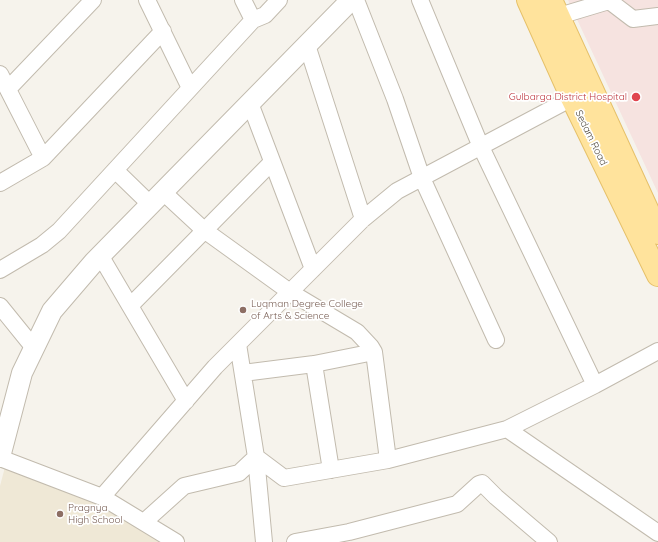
<!DOCTYPE html>
<style>
body{margin:0}
canvas{display:block;background:#f6f3ec}
</style>
<canvas width="658" height="542"></canvas>
<script>
const ctx = document.querySelector('canvas').getContext('2d');
ctx.lineJoin = 'round';
function fill(path, color) {
  ctx.fillStyle = color;
  ctx.fill(path, 'evenodd');
}
function poly(rows) {
  const path = new Path2D();
  for (const r of rows) {
    path.moveTo(r[0], r[1]);
    for (let i = 2; i < r.length; i += 2) path.lineTo(r[i], r[i + 1]);
  }
  return path;
}
function stroke(path, color, width, dash) {
  ctx.strokeStyle = color;
  ctx.lineWidth = width;
  ctx.lineCap = dash ? 'butt' : 'round';
  ctx.setLineDash(dash || []);
  ctx.stroke(path);
}
function write(font, color, halo, rows, align = 'center') {
  ctx.font = font + ' Quicksand,sans-serif';
  ctx.lineWidth = 3.5;
  ctx.setLineDash([]);
  ctx.textBaseline = 'middle';
  ctx.strokeStyle = halo;
  ctx.fillStyle = color;
  for (const [text, x, y, turn = 0] of rows) {
    ctx.save();
    ctx.translate(x, y);
    ctx.rotate((+turn || 0) * Math.PI / 180);
    ctx.textAlign = isNaN(turn) ? turn : align;
    if (halo) ctx.strokeText(text, 0, 0);
    ctx.fillText(text, 0, 0);
    ctx.restore();
  }
}
fill(poly([
 [5,467,100,502,165,542,0,542,0,486]
]), '#efe8d6');
fill(poly([
 [568,0,658,0,658,193]
]), '#f6e3e0');
const minor = poly([
 [147,0,190,88],
 [243,0,253,20],
 [356,0,395,99,422,178,496,340],
 [420,0,481,147,595,385],
 [608,0,633,19,658,16],
 [549,19,609,1],
 [307,45,363,219],
 [0,74,43,158],
 [8,89,93,0],
 [250,103,313,269],
 [115,170,150,204],
 [0,183,43,158,163,31],
 [163,192,204,230,290,292,357,332,371,347,374,352,388,460],
 [100,255,186,401],
 [0,270,42,245,59,231,253,20,265,15,279,0],
 [0,306,34,348],
 [130,306,272,162],
 [238,344,256,457,264,542],
 [314,364,331,470],
 [243,373,314,364,374,352],
 [507,429,658,533],
 [0,458,102,497,176,542],
 [102,497,215,367,363,219,397,191,572,98],
 [144,522,184,486,239,473,256,457,284,478,388,460,507,429,595,385,658,351],
 [295,542,349,532,457,504,479,484,482,483,496,497,549,542]
]);
const tertiary = poly([
 [0,457,22,373,52,311,94,262,351,0]
]);
const primary = poly([
 [528,0,572,98,658,275],
 [551,0,658,233]
]);
stroke(minor, '#c2bbae', 18);
stroke(tertiary, '#c2bbae', 22);
stroke(primary, '#e6c16a', 24);
stroke(minor, '#fff', 16);
stroke(tertiary, '#fff', 20);
stroke(primary, '#ffe39c', 22);
for (const [x, y, r, color] of [
 [636,97,5,"#e0444e"],
 [243,310,4,"#8d6e63"],
 [60,514,4,"#8d6e63"]
]) {
  const dot = new Path2D();
  dot.arc(x, y, r, 0, 2 * Math.PI);
  ctx.fillStyle = color;
  ctx.fill(dot);
  stroke(dot, '#fff', 1.5);
}
write('10px', '#be3a42', '#fff', [
 ["Gulbarga District Hospital",627,97]
], 'right');
write('10px', '#4b4439', '#fff', [
 ["Sedam Road",591,138,64]
]);
write('10px', '#785e54', '#fff', [
 ["Luqman Degree College",251,304],
 ["of Arts & Science",251,316],
 ["Pragnya",68,508],
 ["High School",68,520]
], 'left');
</script>
